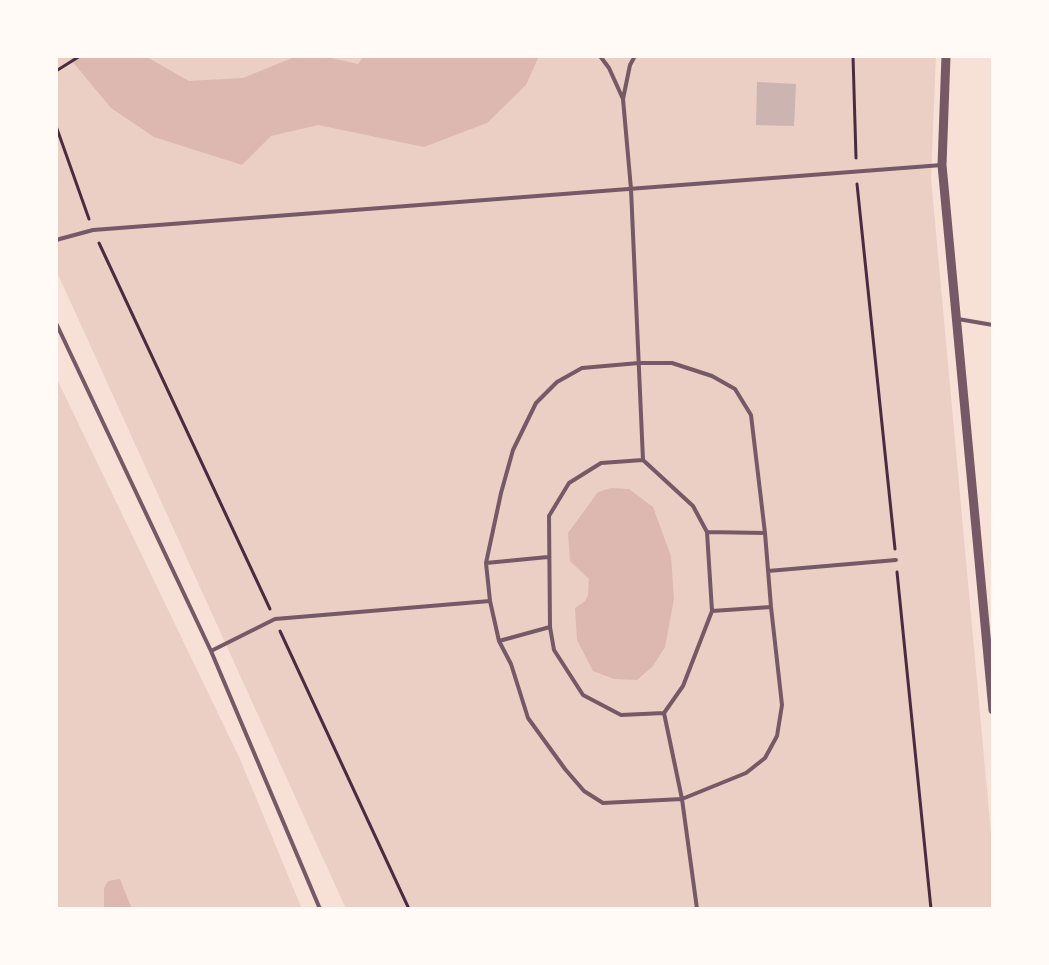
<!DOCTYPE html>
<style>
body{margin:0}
#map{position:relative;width:1049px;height:965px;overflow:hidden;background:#f7e1d7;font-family:Arial,sans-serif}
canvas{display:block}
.frame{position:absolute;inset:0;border:58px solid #fffaf5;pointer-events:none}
</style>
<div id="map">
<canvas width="1049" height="965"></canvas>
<div class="frame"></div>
</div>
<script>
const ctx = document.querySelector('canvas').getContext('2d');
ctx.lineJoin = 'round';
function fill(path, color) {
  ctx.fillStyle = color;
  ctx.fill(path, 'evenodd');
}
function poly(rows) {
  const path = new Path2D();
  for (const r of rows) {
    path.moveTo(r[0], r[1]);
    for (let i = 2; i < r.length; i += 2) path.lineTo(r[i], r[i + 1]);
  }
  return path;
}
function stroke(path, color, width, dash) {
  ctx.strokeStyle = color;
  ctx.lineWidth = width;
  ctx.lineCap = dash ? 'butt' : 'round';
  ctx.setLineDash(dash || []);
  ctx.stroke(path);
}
fill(poly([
 [56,56,936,56,931,178,993,855,993,909,346,909,56,270],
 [56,377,240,759,302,909,56,909]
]), '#ebcfc5');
fill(poly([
 [71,56,145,56,189,81,243,78,297,56,322,56,358,64,364,56,539,56,526,85,487,123,424,147,318,125,271,136,242,165,154,137,111,108,72,61],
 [611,488,629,489,653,507,671,556,674,599,665,647,653,666,637,680,614,679,593,671,577,640,575,608,585,601,588,595,589,579,570,561,568,533,598,492],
 [120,879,132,909,104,909,104,888,108,881]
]), '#dcb8b0');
fill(poly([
 [757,82,796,84,794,126,756,125]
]), '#ccb4b1');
stroke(poly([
 [234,56,235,56],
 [853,56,856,158],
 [56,71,80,56],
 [56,126,89,219],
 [857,184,895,549],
 [99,243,270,609],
 [897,572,931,909],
 [280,631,409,909]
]), '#4a2c40', 3);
stroke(poly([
 [600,56,609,68,623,99],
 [635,56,630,65,623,99,631,189,643,460,693,506,707,532,712,611,683,686,664,713,682,799,697,909],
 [56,240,93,230,942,165],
 [958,319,993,325],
 [56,323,211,651,320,909],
 [643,460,601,463,569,483,549,516,550,627,554,650,583,695,621,715,664,713],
 [707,532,765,533],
 [486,563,501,493,513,450,536,403,557,382,582,368,639,363,672,363,712,376,735,389,751,415,765,533,771,607,782,705,777,736,765,758,746,773,682,799,603,803,584,791,565,769,528,718,511,664,499,641,490,601,486,563,548,557],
 [768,571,896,560],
 [712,611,771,607],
 [499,641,550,627],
 [211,651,275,619,490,601]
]), '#755966', 4);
stroke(poly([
 [946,56,942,165,993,710]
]), '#755966', 9);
</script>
